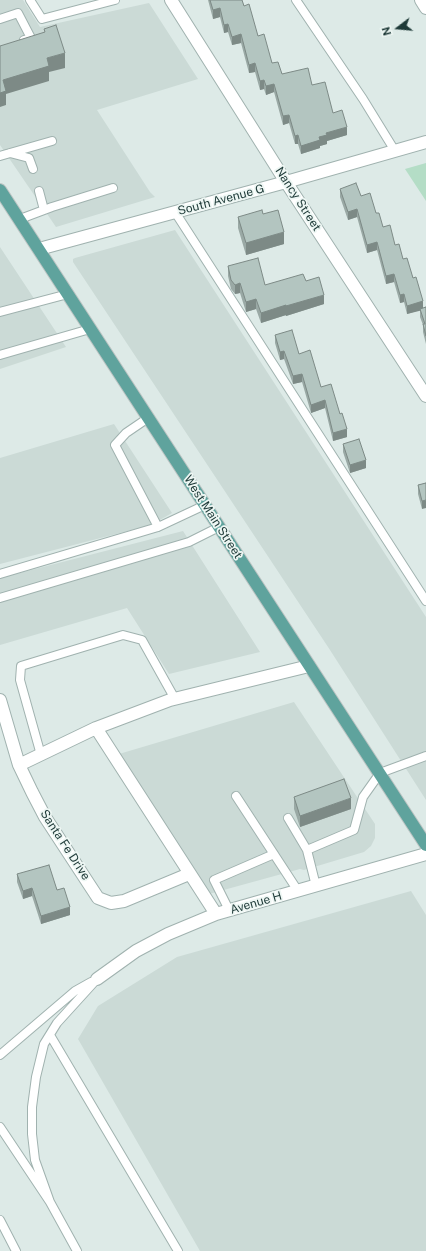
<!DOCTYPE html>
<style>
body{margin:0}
#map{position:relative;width:426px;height:1251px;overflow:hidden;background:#ddeae7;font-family:"Public Sans",sans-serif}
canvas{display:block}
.north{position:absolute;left:378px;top:8px;width:40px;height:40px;-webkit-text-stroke:3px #eef7f4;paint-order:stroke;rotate:254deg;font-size:11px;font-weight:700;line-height:16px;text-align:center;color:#1e3a38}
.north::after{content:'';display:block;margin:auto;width:14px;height:18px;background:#1e3a38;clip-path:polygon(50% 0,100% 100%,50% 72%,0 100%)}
</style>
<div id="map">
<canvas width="426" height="1251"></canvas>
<div class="north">N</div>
</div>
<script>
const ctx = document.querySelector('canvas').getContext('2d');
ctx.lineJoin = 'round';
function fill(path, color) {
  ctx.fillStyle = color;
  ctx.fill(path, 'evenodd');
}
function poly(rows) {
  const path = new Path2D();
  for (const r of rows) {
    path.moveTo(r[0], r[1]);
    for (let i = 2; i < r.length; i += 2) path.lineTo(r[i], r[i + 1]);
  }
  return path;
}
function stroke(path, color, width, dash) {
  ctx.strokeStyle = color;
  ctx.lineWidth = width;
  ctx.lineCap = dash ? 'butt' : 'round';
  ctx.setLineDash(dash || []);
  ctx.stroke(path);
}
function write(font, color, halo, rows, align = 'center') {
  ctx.font = font + ' "Public Sans",sans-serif';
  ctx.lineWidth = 3.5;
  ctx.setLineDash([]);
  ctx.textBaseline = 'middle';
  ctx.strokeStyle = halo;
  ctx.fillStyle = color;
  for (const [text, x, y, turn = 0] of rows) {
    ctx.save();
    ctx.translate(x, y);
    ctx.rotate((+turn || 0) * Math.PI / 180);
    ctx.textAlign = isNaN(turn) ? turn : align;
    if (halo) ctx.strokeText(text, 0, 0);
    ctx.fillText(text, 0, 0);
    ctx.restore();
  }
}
fill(poly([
 [0,0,23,0,40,27,149,3,198,79,97,110,150,192,155,197,56,227,0,145],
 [175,230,426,617,426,800,330,650,73,262,73,259,75,258],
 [0,247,66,347,0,369],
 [114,424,172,513,151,525,0,564,0,458],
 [183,531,260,652,169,674,127,608,0,645,0,578],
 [294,702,375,824,375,838,371,846,364,852,304,870,300,869,209,894,119,754],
 [411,891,426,915,426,1251,200,1251,78,1039,98,1006,177,957]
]), '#cbdad6');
fill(poly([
 [426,163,426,201,405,169]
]), '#b4ddc6');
const lane = poly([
 [30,0,42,19,115,0],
 [296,0,363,99,395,151],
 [0,19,18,13,31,38,24,40],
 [10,153,29,158,33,169],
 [0,156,52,141],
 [39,191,44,210],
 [175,212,426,601],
 [20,219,52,207,113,188],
 [0,312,68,294],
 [0,355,90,329],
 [148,418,126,433,115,445,158,527],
 [0,574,158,527,205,505],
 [0,598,189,542,219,527],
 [41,755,20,680,21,666,123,635,142,640,175,699],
 [236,796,298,891],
 [288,818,307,850,316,886],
 [307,850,354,830,363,797,380,773,426,756],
 [229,910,214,880,274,854],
 [50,1035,178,1251],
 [0,1055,75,991,91,982],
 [0,1127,50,1202,77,1251],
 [50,1202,35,1160,32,1134,32,1107,36,1077,44,1044,57,1023,97,979],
 [0,1220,16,1251]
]);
const street = poly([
 [171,0,286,182,426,396],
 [421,0,426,8],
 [39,249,286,182,426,142],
 [0,700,19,765,32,792,45,817,98,898,111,903,124,901,189,874],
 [96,728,216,914],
 [19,765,96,728,170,700,309,666],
 [97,979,136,951,168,934,216,914,426,854]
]);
const primary = poly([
 [0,190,426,845]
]);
stroke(lane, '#a0b2af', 10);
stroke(street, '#a0b2af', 14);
stroke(primary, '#bcc4c3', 14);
stroke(lane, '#fff', 8);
stroke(street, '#fff', 12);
stroke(primary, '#5fa39d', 12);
fill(poly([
 [208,0,242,0,244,6,258,36,272,63,282,74,312,85,333,113,347,135,327,141,327,144,320,146,320,148,301,154,298,144,295,144,289,123,283,125,274,92,266,95,264,89,260,90,255,72,249,73,241,43,232,45,228,32,224,33,220,17,213,19],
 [340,189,361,196,376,213,383,227,395,245,403,259,413,278,423,308,426,307,426,344,423,332,423,325,420,317,420,310,407,314,404,302,400,303,394,282,386,284,377,250,367,253,357,217,348,220,340,197],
 [263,214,284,244,246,255,238,228,238,217],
 [228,266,265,285,306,281,324,304,286,316,286,315,261,323,256,309,246,312,240,293,235,294,231,289,228,276],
 [275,335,299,354,321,387,347,437,333,441,325,408,311,413,302,382,293,384,284,359,280,360,275,343],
 [343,444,366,468,350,473,343,452],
 [426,483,422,509,418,494,418,485],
 [294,797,351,809,300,827,294,809],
 [17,874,57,890,70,915,41,924,32,896,23,899,17,882]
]), '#9aa9a5');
fill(poly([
 [220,8,220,17,213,19,213,10],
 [228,24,228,32,224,33,224,25],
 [241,34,241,43,232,45,232,37],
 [65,53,65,68,49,72,49,81,6,94,6,105,0,107,0,93,3,80,47,58],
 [255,63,255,72,249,73,249,65],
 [264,80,264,89,260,90,260,81],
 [274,84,274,92,266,95,266,86],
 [289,115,289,123,283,125,283,116],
 [347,127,347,135,327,141,327,144,320,146,320,148,301,154,301,146,319,137,326,133],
 [298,135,298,144,295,144,295,136],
 [357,209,357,217,348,220,348,212],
 [284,232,284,244,246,255,246,243],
 [377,242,377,250,367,253,367,245],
 [394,274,394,282,386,284,386,276],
 [240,283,240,293,235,294,235,285],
 [404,294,404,302,400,303,400,295],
 [324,295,324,304,286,316,286,306],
 [256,299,256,309,246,312,246,302],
 [423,301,423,310,407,314,407,306],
 [286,305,286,315,261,323,261,313],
 [284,351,284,359,280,360,280,352],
 [302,374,302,382,293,384,293,376],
 [325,400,325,408,311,413,311,405],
 [347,429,347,437,333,441,333,433],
 [366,460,366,468,350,473,350,465],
 [426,500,426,508,422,509,422,501],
 [351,798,351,809,300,827,300,816],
 [32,888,32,896,23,899,23,891],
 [70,907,70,915,41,924,41,916]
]), '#7d8a86');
const building = poly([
 [210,0,242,0,244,6,249,4,258,36,264,34,272,63,278,62,282,74,308,68,312,85,325,82,333,113,342,110,347,127,326,133,327,135,319,137,320,140,301,146,298,135,295,136,289,115,283,116,274,84,266,86,264,80,260,81,255,63,249,65,241,34,232,37,228,24,224,25,220,8,213,10,210,0],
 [56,25,65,53,47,58,49,66,3,80,6,91,0,93,0,46,45,32,44,29,56,25],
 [356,183,361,196,370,193,376,213,379,213,383,227,390,225,395,245,399,244,403,259,407,258,413,278,416,277,423,301,407,306,404,294,400,295,394,274,386,276,377,242,367,245,357,209,348,212,340,189,356,183],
 [262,210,263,214,278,210,284,232,246,243,238,217,262,210],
 [258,258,265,285,303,274,306,281,319,277,324,295,286,306,286,305,261,313,256,299,246,302,240,283,235,285,231,280,228,266,258,258],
 [426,307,426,336,423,324,425,324,420,309,426,307],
 [292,330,299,354,310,350,321,387,331,384,340,414,342,413,347,429,333,433,325,400,311,405,302,374,293,376,284,351,280,352,275,335,292,330],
 [359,439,366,460,350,465,343,444,359,439],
 [426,483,426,500,422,501,418,485,426,483],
 [344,779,351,798,300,816,294,797,344,779],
 [49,865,57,890,64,888,70,907,41,916,32,888,23,891,17,874,49,865]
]);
fill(building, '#b3c5c0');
stroke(building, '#7d8a86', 1);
write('12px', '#1e3a38', '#eef7f4', [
 ["Nancy Street",298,199,57],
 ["South Avenue G",221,200,-15],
 ["West Main Street",213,517,57],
 ["Santa Fe Drive",65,845,57],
 ["Avenue H",256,903,-16]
]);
</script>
